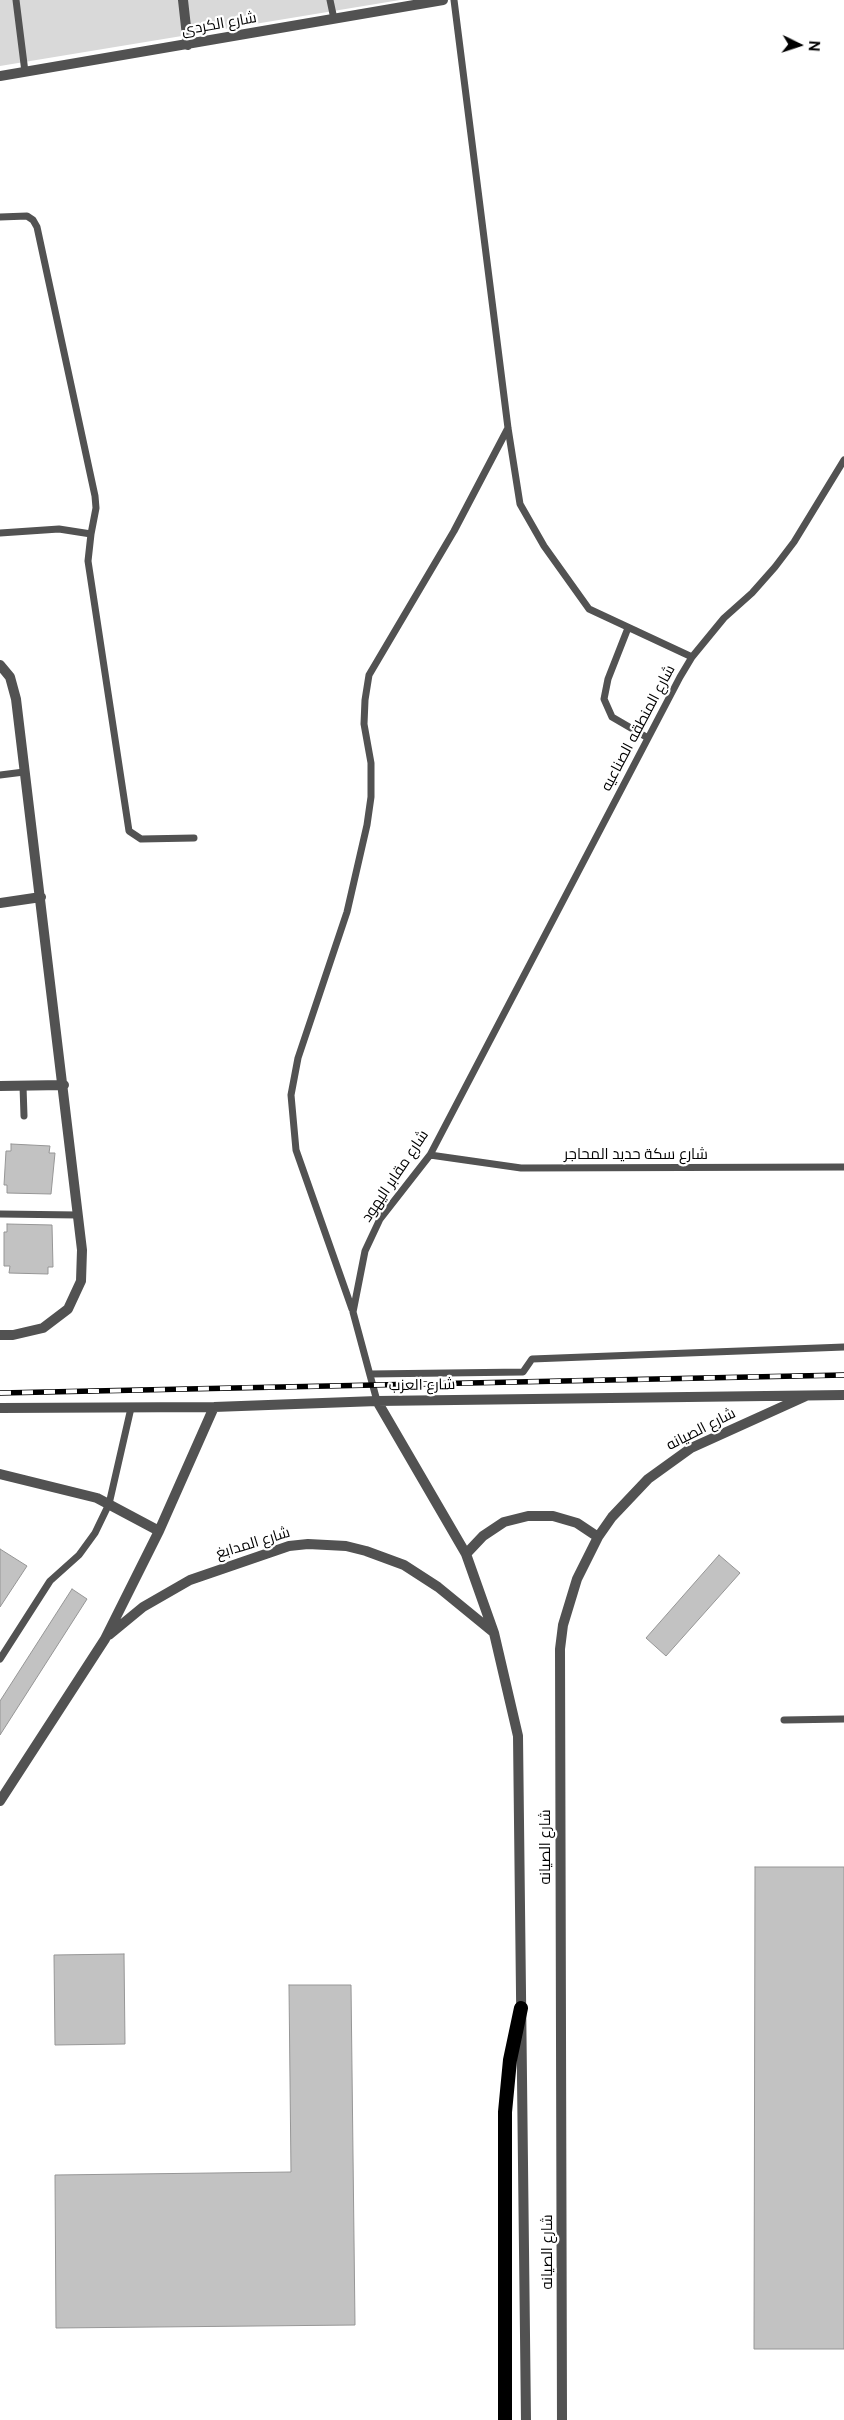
<!DOCTYPE html>
<meta charset="utf-8">
<style>
body{margin:0}
#map{position:relative;width:844px;height:2420px;overflow:hidden;background:#fff;font-family:"Public Sans",sans-serif}
canvas{display:block}
.north{position:absolute;left:774px;top:20px;width:50px;height:50px;-webkit-text-stroke:4px #fff;paint-order:stroke;rotate:94deg;font-size:14px;font-weight:700;line-height:20px;text-align:center;color:#000}
.north::after{content:'';display:block;margin:auto;width:18px;height:22px;background:#000;clip-path:polygon(50% 0,100% 100%,50% 72%,0 100%)}
</style>
<div id="map">
<canvas width="844" height="2420"></canvas>
<div class="north">N</div>
</div>
<script>
const ctx = document.querySelector('canvas').getContext('2d');
ctx.lineJoin = 'round';
function fill(path, color) {
  ctx.fillStyle = color;
  ctx.fill(path, 'evenodd');
}
function poly(rows) {
  const path = new Path2D();
  for (const r of rows) {
    path.moveTo(r[0], r[1]);
    for (let i = 2; i < r.length; i += 2) path.lineTo(r[i], r[i + 1]);
  }
  return path;
}
function stroke(path, color, width, dash) {
  ctx.strokeStyle = color;
  ctx.lineWidth = width;
  ctx.lineCap = dash ? 'butt' : 'round';
  ctx.setLineDash(dash || []);
  ctx.stroke(path);
}
function write(font, color, halo, rows, align = 'center') {
  ctx.font = font + ' "Public Sans",Cairo,sans-serif';
  ctx.lineWidth = 4.5;
  ctx.setLineDash([]);
  ctx.textBaseline = 'middle';
  ctx.strokeStyle = halo;
  ctx.fillStyle = color;
  for (const [text, x, y, turn = 0] of rows) {
    ctx.save();
    ctx.translate(x, y);
    ctx.rotate((+turn || 0) * Math.PI / 180);
    ctx.textAlign = isNaN(turn) ? turn : align;
    if (halo) ctx.strokeText(text, 0, 0);
    ctx.fillText(text, 0, 0);
    ctx.restore();
  }
}
fill(poly([
 [0,0,400,0,0,66]
]), '#d9d9d9');
const building = poly([
 [11,1144,50,1146,49,1153,55,1153,51,1194,7,1193,7,1185,4,1185,6,1151,11,1151,11,1144],
 [7,1224,52,1225,53,1267,48,1267,48,1274,9,1273,10,1266,4,1266,4,1232,7,1232,7,1224],
 [0,1549,27,1566,0,1607,0,1549],
 [719,1555,740,1573,666,1656,646,1638,719,1555],
 [72,1589,87,1599,0,1735,0,1701,72,1589],
 [755,1867,844,1867,844,2349,754,2349,755,1867],
 [124,1954,125,2044,55,2045,54,1955,124,1954],
 [289,1985,351,1985,355,2325,56,2328,55,2175,291,2172,289,1985]
]);
fill(building, '#c2c2c2');
stroke(building, '#969696', 1);
stroke(poly([
 [16,0,25,72],
 [330,0,334,19],
 [454,0,508,428,520,504,544,546,589,609,692,657],
 [0,217,27,216,33,220,37,227,95,496,96,508,91,534],
 [0,533,59,529,91,534,88,561,129,831,141,839,194,838],
 [628,628,608,679,604,699,612,717,648,738],
 [0,775,24,772],
 [23,1086,24,1116],
 [430,1155,521,1168,844,1167],
 [0,1214,78,1215],
 [352,1309,296,1150,291,1095,298,1058,347,912,367,825,371,797,371,763,364,724,365,700,369,675,454,531,508,428],
 [370,1374,523,1372,532,1359,844,1347],
 [377,1401,353,1312,365,1251,380,1219,430,1155,680,677,692,657,724,618,752,593,775,567,794,542,844,460],
 [0,1659,50,1581,79,1555,95,1533,109,1504,131,1408],
 [784,1720,844,1719]
]), '#525252', 7);
stroke(poly([
 [0,665,10,677,16,699,82,1250,81,1281,68,1309,43,1328,13,1335,0,1335],
 [0,903,41,897],
 [0,1086,64,1085],
 [377,1401,466,1554,494,1633,518,1736,526,2420],
 [0,1408,214,1407,377,1401,844,1395],
 [0,1474,97,1498,159,1531],
 [466,1554,483,1536,504,1522,528,1516,553,1516,577,1523,598,1537],
 [109,1635,143,1607,190,1580,289,1546,308,1544,346,1546,366,1551,404,1565,438,1587,493,1632],
 [0,1801,105,1639,159,1531,214,1407],
 [562,2420,560,1649,563,1625,577,1579,598,1537,612,1517,648,1479,691,1448,806,1396]
]), '#525252', 10);
stroke(poly([
 [183,0,188,45],
 [0,76,443,0]
]), '#525252', 10);
stroke(poly([
 [505,2420,505,2112,510,2060,521,2008]
]), '#000', 14);
const rail = poly([
 [0,1393,844,1375]
]);
stroke(rail, '#000', 5.5);
stroke(rail, '#fff', 4, [11]);
write('15px', '#000', '#fff', [
 ["شارع الكردى",219,24,-10],
 ["شارع المنطقه الصناعيه",638,728,-62],
 ["شارع سكة حديد المحاجر",636,1154],
 ["شارع مقابر اليهود",395,1176,-56],
 ["شارع العزب",422,1385,-1],
 ["شارع الصيانه",701,1429,-27],
 ["شارع المدابغ",253,1543,-17],
 ["شارع الصيانه",545,1847,-90],
 ["شارع الصيانه",547,2252,-90]
]);
</script>
